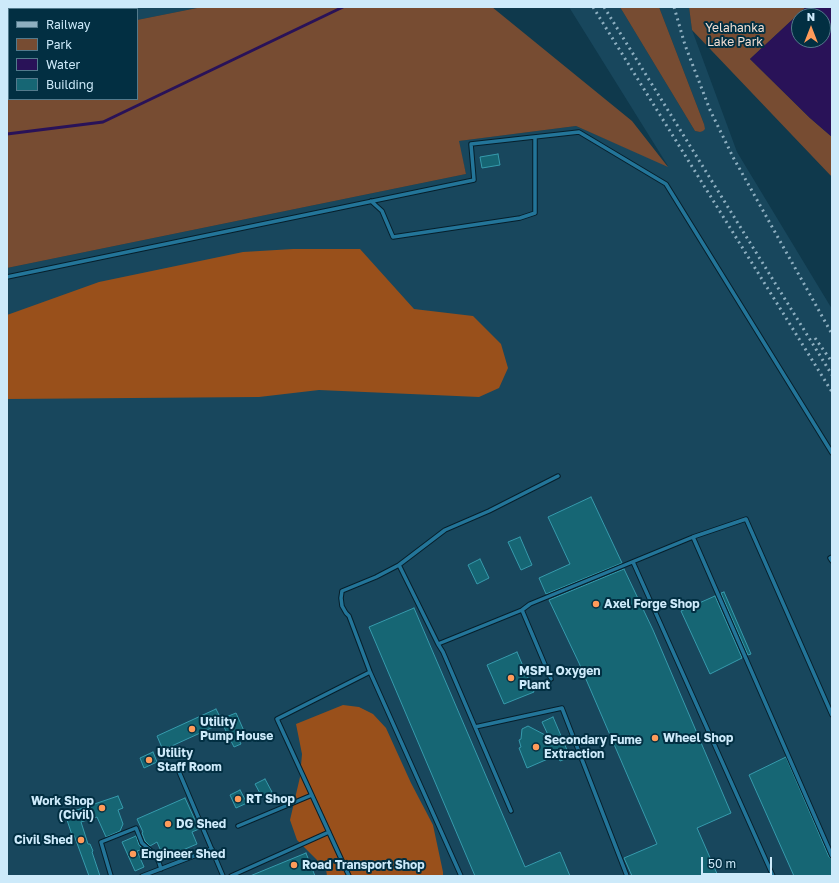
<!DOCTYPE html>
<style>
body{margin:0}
#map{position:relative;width:839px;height:883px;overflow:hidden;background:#0f394c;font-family:"Golos Text",sans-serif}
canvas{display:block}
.frame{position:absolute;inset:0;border:8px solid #cdeafa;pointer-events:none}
.legend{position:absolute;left:8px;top:8px;width:130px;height:92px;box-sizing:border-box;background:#022f42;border:1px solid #537a8c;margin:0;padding:5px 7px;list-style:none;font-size:12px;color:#cdeafa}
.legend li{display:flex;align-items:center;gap:8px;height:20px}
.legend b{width:20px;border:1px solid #537a8c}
.north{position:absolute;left:791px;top:8px;width:40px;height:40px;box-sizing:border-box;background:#022f42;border:1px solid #537a8c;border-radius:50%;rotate:0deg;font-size:11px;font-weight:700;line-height:16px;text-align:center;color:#cdeafa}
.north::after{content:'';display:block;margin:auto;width:14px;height:18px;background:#ff9b5a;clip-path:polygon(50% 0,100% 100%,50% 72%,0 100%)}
.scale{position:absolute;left:701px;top:857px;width:71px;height:18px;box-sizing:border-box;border:2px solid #cdeafa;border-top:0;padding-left:5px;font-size:12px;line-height:14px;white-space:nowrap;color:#cdeafa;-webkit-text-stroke:3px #022f42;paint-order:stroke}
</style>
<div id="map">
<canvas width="839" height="883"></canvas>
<div class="frame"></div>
<ul class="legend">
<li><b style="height:5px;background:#8eafc0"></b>Railway</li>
<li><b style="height:11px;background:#774c32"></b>Park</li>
<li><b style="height:11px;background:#291258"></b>Water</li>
<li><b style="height:11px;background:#166674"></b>Building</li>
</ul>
<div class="north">N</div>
<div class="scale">50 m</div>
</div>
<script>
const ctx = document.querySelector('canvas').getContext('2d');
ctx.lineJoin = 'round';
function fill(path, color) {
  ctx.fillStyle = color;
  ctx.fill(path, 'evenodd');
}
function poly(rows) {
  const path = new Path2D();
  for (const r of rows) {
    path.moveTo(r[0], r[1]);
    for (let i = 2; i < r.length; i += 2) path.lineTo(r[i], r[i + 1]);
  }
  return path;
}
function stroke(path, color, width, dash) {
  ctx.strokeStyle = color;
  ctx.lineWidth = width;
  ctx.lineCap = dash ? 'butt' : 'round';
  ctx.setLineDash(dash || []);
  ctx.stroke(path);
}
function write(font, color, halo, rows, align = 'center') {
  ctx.font = font + ' "Golos Text",sans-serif';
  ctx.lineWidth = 4;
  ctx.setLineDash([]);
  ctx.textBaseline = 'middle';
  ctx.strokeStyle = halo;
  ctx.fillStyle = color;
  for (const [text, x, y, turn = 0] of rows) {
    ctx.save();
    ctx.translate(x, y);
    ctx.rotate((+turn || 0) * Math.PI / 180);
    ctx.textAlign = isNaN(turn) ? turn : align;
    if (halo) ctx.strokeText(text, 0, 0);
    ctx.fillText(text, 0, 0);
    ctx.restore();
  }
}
fill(poly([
 [7,7,202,7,137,20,137,9,9,9,9,43,7,43],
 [569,7,620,7,695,131,700,132,704,124,659,7,689,7,692,30,737,152,832,309,832,876,7,876,7,268,466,174,458,141,576,126,668,166]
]), '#18475d');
fill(poly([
 [202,7,492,7,632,121,668,167,576,126,459,141,466,174,7,268,7,43,9,43,9,99,137,99,137,20],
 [620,7,659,7,704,124,705,129,703,131,700,132,695,131],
 [689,7,806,7,750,59,810,118,832,137,832,177,692,30]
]), '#774c32');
fill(poly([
 [293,249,360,249,414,309,473,316,501,344,508,368,499,388,479,397,319,390,259,397,7,399,7,315,99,282,243,252],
 [343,705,359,707,373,714,386,728,411,783,433,825,443,872,443,876,327,876,326,869,297,840,290,820,300,777,302,754,296,724]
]), '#99501b');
fill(poly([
 [806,7,832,7,832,137,810,118,750,59],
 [799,16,823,16,823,40,799,40]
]), '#291258');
stroke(poly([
 [7,134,103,122,343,7]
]), '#291258', 3);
const building = poly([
 [498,154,500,165,482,168,480,157,498,154],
 [591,497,622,563,546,594,539,578,570,564,548,517,591,497],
 [520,537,532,565,521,570,508,542,520,537],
 [480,559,489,578,477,584,468,565,480,559],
 [624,569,653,630,731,813,697,828,718,876,632,876,624,858,657,844,579,663,549,600,624,569],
 [724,592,751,654,748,655,721,593,724,592],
 [715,596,742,658,710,674,681,611,715,596],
 [414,608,525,867,560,852,570,876,475,876,369,627,414,608],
 [517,652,534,692,504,704,487,665,517,652],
 [216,709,221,719,236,713,244,731,236,734,241,744,234,747,222,723,163,750,157,736,216,709],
 [553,717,570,757,560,761,557,755,527,768,519,748,521,747,519,740,521,739,522,729,528,726,549,737,542,722,553,717],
 [153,752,157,762,144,768,140,758,153,752],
 [786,757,829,857,832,859,832,876,794,876,749,775,786,757],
 [265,779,272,792,262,797,255,784,265,779],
 [240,790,247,803,236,808,230,795,240,790],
 [118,796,123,808,118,810,123,824,120,831,106,837,97,817,81,822,88,844,90,844,93,851,92,852,100,876,89,876,74,835,72,835,65,814,118,796],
 [185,798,199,829,192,832,197,844,164,858,157,842,150,846,145,841,142,833,143,832,137,819,185,798],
 [136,836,139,845,143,849,137,851,144,867,135,871,122,842,136,836],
 [306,853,315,876,250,876,306,853]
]);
fill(building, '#166674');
stroke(building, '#369bad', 1);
const service = poly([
 [371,201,382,211,393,237,520,218,535,213,535,137],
 [7,277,474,180,471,144,579,132,666,184,832,453],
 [693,537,746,519,832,715],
 [832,557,830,558,832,561],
 [633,562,773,876],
 [399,565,445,530,489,511,558,476],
 [522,610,551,679],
 [438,644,443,652,511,811],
 [370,672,461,876],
 [475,727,562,708,627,876],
 [177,767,223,876],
 [238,826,312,795],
 [111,876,101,842,136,828,142,843,157,856,161,869],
 [142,876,212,849],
 [231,876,329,832],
 [349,876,277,719,370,672,349,616,346,613,342,606,341,598,342,591,376,577,399,565,438,644,522,610,530,604,693,537,832,856]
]);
stroke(service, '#061f2b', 5.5);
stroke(service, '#237599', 3.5);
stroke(poly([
 [593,7,832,392],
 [604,7,832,375],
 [674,7,685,45,710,110,733,157,832,334],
 [815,338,832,362]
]), '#8eafc0', 3, [2, 4]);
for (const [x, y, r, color] of [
 [596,604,4,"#ff9b5a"],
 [511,678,4,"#ff9b5a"],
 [192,729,4,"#ff9b5a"],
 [655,738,4,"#ff9b5a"],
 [536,747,4,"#ff9b5a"],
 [149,760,4,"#ff9b5a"],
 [238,799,4,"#ff9b5a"],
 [102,808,4,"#ff9b5a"],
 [168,824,4,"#ff9b5a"],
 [81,840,4,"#ff9b5a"],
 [133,854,4,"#ff9b5a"],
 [294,865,4,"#ff9b5a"]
]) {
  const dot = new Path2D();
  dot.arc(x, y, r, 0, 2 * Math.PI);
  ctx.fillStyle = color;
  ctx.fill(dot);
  stroke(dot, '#022f42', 1.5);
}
write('12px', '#f2ddd0', '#022f42', [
 ["Yelahanka",735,28],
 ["Lake Park",735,42]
]);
write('bold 12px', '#cdeafa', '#022f42', [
 ["Axel Forge Shop",604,604],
 ["MSPL Oxygen",519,671],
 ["Plant",519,685],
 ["Utility",200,722],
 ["Pump House",200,736],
 ["Wheel Shop",663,738],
 ["Secondary Fume",544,740],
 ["Extraction",544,754],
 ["Utility",157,753],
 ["Staff Room",157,767],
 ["RT Shop",246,799],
 ["Work Shop",94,801,"right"],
 ["(Civil)",94,815,"right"],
 ["DG Shed",176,824],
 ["Civil Shed",73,840,"right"],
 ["Engineer Shed",141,854],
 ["Road Transport Shop",302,865]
], 'left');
</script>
